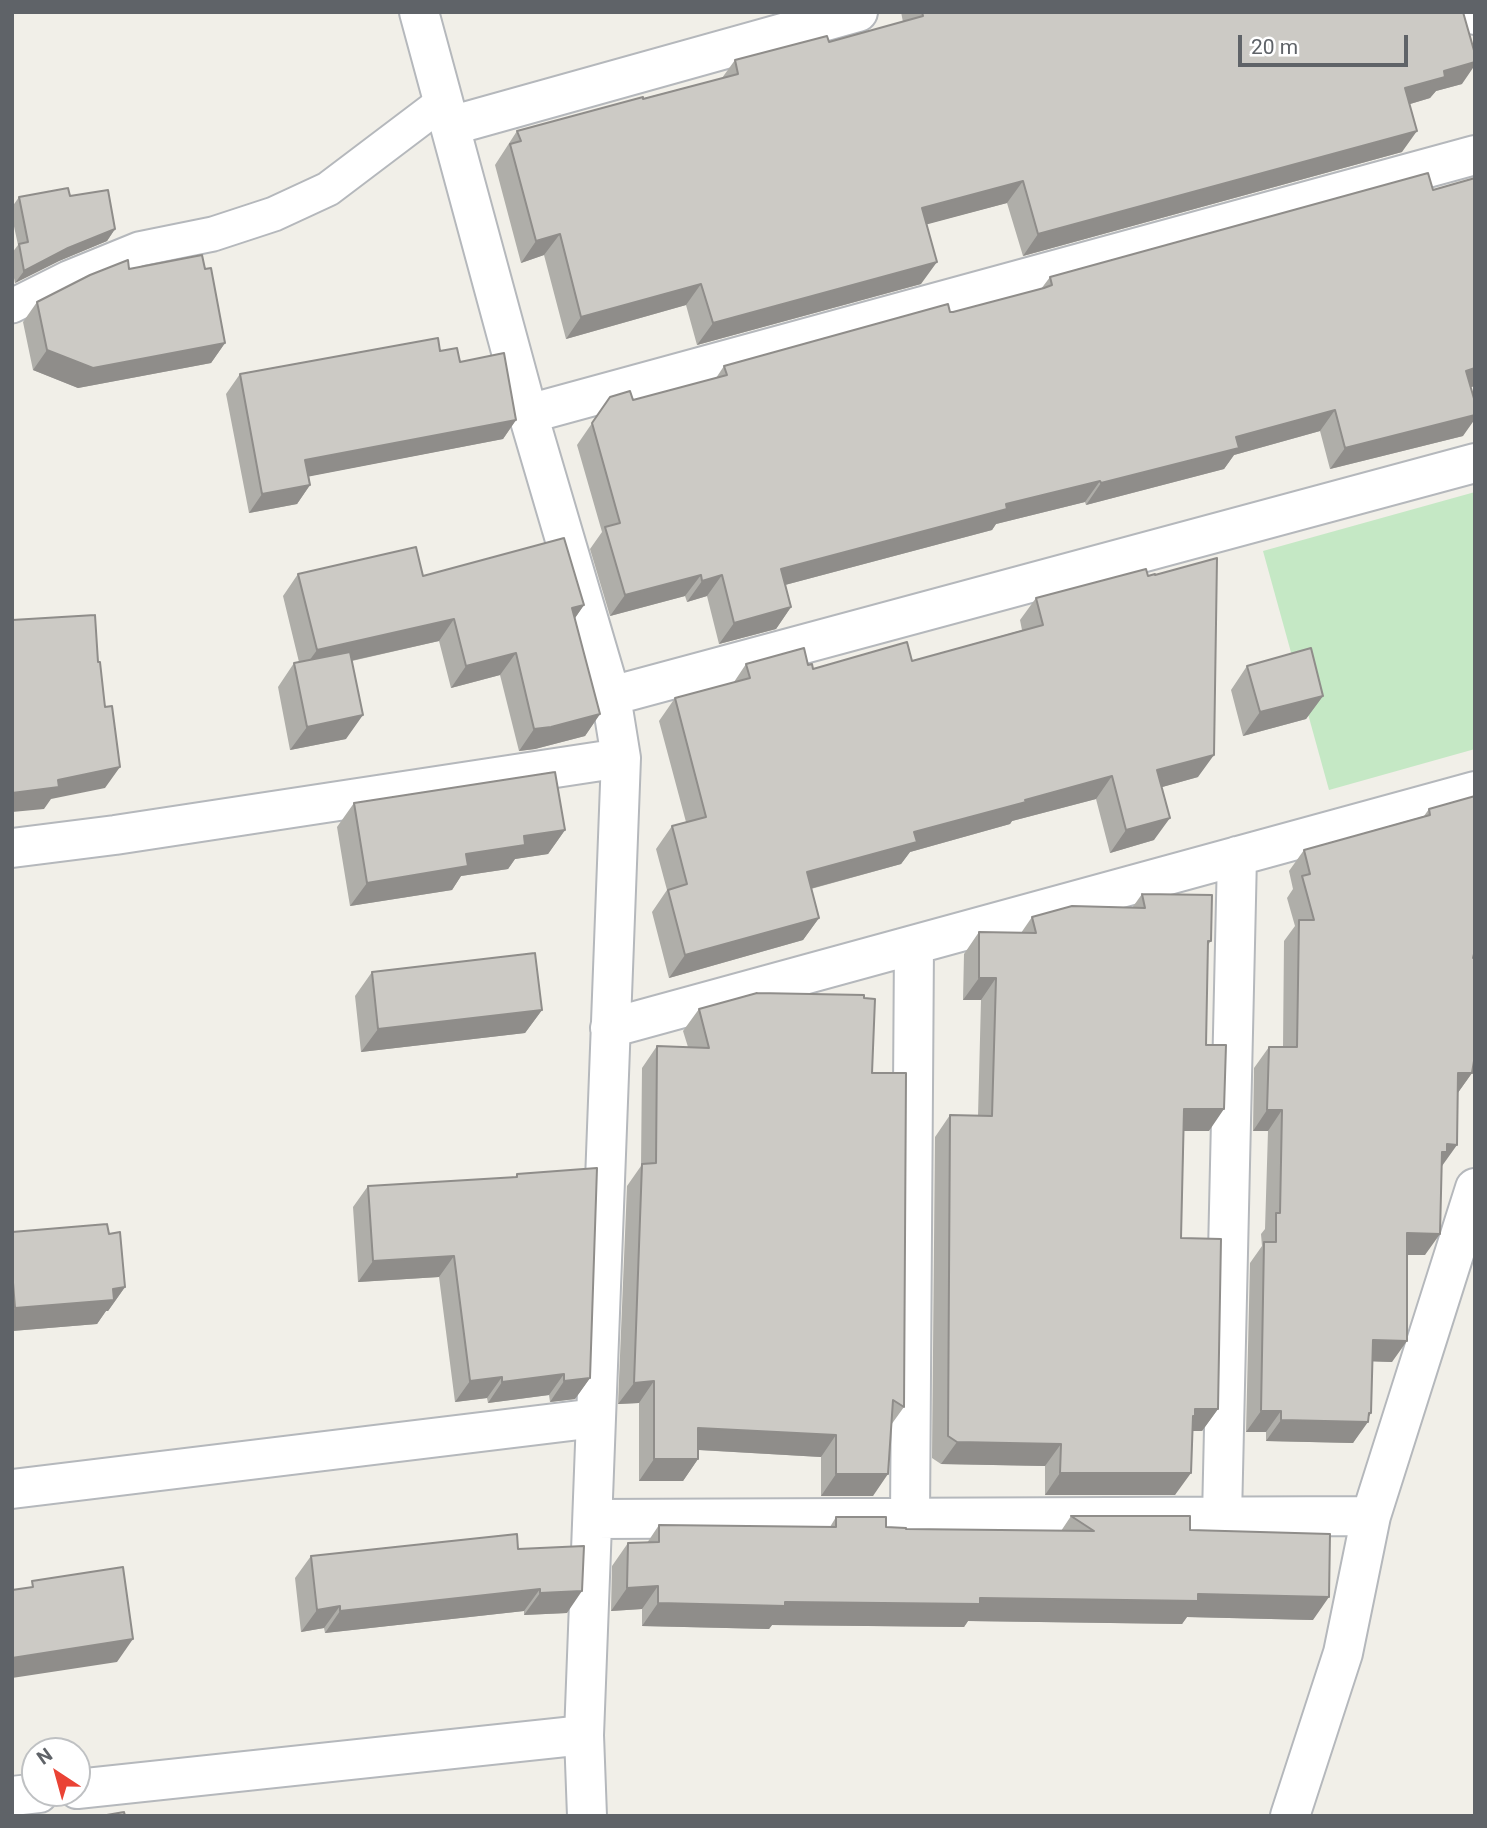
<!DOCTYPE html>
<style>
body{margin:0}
#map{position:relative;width:1487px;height:1828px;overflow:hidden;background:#f1efe8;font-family:Roboto,sans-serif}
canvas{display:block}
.frame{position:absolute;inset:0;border:14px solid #5f6368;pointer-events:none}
.north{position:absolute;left:21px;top:1737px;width:70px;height:70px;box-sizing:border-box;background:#fff;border:2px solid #bfc1c3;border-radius:50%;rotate:324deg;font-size:19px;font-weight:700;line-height:28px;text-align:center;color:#5f6368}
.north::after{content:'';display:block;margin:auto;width:24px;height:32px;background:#ea4335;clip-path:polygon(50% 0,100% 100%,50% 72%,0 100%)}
.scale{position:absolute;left:1238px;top:35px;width:170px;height:32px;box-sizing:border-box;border:4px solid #5f6368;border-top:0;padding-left:9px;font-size:21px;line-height:24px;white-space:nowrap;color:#5f6368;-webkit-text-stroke:5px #fff;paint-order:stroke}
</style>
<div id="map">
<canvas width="1487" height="1828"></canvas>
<div class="frame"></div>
<div class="north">N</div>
<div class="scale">20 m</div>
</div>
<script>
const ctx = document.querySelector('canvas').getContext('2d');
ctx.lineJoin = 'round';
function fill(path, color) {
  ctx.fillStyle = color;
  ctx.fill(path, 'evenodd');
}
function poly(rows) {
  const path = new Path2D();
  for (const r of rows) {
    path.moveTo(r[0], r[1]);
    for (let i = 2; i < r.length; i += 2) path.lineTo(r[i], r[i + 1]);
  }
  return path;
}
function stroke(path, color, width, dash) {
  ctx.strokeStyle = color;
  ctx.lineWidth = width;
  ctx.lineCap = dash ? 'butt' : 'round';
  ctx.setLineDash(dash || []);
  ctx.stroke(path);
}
fill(poly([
 [1475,492,1475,749,1329,790,1263,551]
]), '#c5e8c5');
const service = poly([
 [12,306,68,278,139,249,213,234,274,214,328,189,443,102]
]);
const minor = poly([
 [419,12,528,414,611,696,621,758,584,1735,587,1816],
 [1474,12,1475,15],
 [450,126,858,12],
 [528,414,1475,155],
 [611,696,1475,463],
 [12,848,115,835,621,758],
 [610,1028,1475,791],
 [12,1489,596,1418],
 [1222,1517,1237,856],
 [910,1518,914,945],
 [593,1519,1371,1516,1475,1188],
 [77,1789,584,1735],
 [12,1796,39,1793],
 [1290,1816,1343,1653,1371,1516]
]);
stroke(service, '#b5b8bc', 37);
stroke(minor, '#b5b8bc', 42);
stroke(service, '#fff', 33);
stroke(minor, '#fff', 38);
fill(poly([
 [901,12,1463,12,1462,84,1436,91,1430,98,1410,104,1402,152,1023,256,1007,203,926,224,921,284,697,345,686,305,566,339,544,255,521,263,495,165,517,131,722,78,735,60,829,42,903,22],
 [1475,178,1475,386,1471,387,1463,436,1330,469,1320,431,1234,455,1224,469,1086,505,1085,502,996,524,992,530,785,585,791,607,776,629,719,644,707,596,687,602,685,596,610,616,590,549,602,532,577,445,610,397,633,400,716,378,724,366,950,312,953,312,1041,289,1050,277,1433,190],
 [70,196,115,229,107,241,59,261,15,283,12,268,12,253,18,245,12,217,12,207,19,197],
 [129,269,205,269,225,343,211,363,78,388,33,370,23,322,37,302],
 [440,351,460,362,516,420,503,439,309,476,310,485,297,504,249,513,226,394,240,374],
 [298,574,423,576,584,605,575,618,600,714,585,736,535,749,519,751,500,675,451,688,439,641,352,661,346,739,290,750,278,687,294,663,299,662,283,596],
 [1036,598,1198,777,1162,787,1154,840,1110,853,1096,799,1012,821,1010,824,910,852,901,864,811,889,819,918,803,940,669,978,652,912,667,890,656,849,672,826,686,822,659,721,675,698,734,682,746,664,808,665,813,669,912,661,1022,630,1020,620],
 [1247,666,1323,696,1306,719,1243,736,1231,690],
 [354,803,565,830,548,854,515,859,508,869,461,876,452,890,350,906,337,827],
 [1429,809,1473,958,1472,1073,1457,1094,1442,1166,1425,1255,1407,1255,1392,1362,1372,1361,1371,1413,1353,1443,1266,1441,1266,1432,1246,1432,1250,1263,1262,1246,1261,1234,1265,1229,1268,1131,1253,1131,1254,1068,1269,1047,1283,1047,1284,941,1295,926,1287,898,1293,889,1289,871,1304,850,1424,816],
 [1142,894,1211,941,1208,945,1206,1045,1209,1131,1184,1131,1181,1238,1218,1409,1202,1431,1192,1431,1175,1495,1045,1495,1045,1466,941,1464,932,1458,935,1137,950,1115,978,1116,981,1000,963,1000,964,954,979,932,1021,933,1032,917,1132,908],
 [372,972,542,1010,525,1033,361,1052,355,996],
 [699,1009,872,1073,904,1407,891,1425,873,1496,821,1496,821,1457,698,1450,698,1459,683,1481,639,1481,639,1403,618,1404,627,1186,641,1166,642,1068,657,1046,688,1047,683,1031],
 [517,1174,590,1378,575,1399,550,1402,549,1395,488,1403,487,1398,455,1402,439,1277,358,1282,353,1207,368,1186,515,1177],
 [12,1232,109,1234,125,1287,108,1311,106,1311,97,1324,12,1331],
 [1071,1516,1190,1530,1313,1620,1187,1617,1182,1624,968,1621,964,1627,772,1625,769,1629,642,1626,642,1609,611,1611,612,1566,628,1543,647,1543,659,1525,830,1527,836,1517,886,1527,906,1529,1061,1531],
 [518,1549,567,1613,524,1615,524,1611,325,1633,324,1628,301,1632,295,1578,311,1556]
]), '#afaea9');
fill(poly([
 [1475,62,1475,65,1462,84,1436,91,1430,98,1390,110,1405,88,1444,71],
 [1417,131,1402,152,1023,256,1038,234],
 [1023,181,1007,203,906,230,922,208],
 [115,229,107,241,59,261,15,283,24,271,68,248],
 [560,234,544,255,521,263,536,241],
 [937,262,921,284,697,345,713,323],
 [701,284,686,305,566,339,581,317],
 [225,343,211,363,78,388,33,370,47,350],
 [1475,368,1475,386,1451,392,1466,371],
 [1335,410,1320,431,1234,455,1224,469,1086,505,1101,483,1236,437],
 [1475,415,1475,419,1463,436,1330,469,1345,448],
 [516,420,503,439,291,480,305,460],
 [1100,481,1085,502,996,524,992,530,766,590,781,569,1006,504],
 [310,485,297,504,249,513,262,494],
 [701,575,685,596,610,616,625,595],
 [722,575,707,596,687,602,702,581],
 [584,605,568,628,572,608],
 [791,607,776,629,719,644,734,623],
 [454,619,439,641,301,672,317,650],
 [516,653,500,675,451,688,466,666],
 [1323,696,1306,719,1243,736,1260,712],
 [600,714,585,736,535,749,519,751,534,729],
 [363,715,346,739,290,750,307,727],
 [1214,755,1198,777,1141,793,1157,770],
 [120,767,105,788,51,799,44,809,12,812,12,793,58,780],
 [1112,776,1096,799,1012,821,1010,824,910,852,901,864,791,894,807,872,914,832,1025,800],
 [1170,818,1154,840,1110,853,1126,830],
 [565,830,548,854,515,859,508,869,461,876,452,890,350,906,367,883,466,854,524,836],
 [819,918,803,940,669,978,685,955],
 [979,978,996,978,981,1000,963,1000],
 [542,1010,525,1033,361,1052,378,1029],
 [1458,1073,1472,1073,1457,1094],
 [1184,1109,1224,1109,1209,1131,1169,1131],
 [1267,1110,1282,1110,1268,1131,1253,1131],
 [1447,1144,1457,1145,1442,1166,1427,1173],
 [1407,1233,1440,1234,1425,1255,1393,1255],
 [454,1256,439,1277,358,1282,373,1261],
 [125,1287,108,1311,106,1311,97,1324,12,1331,12,1313,15,1308],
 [1373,1340,1407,1341,1392,1362,1358,1361],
 [564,1374,549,1395,488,1403,502,1382],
 [502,1377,487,1398,455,1402,470,1381],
 [590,1378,575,1399,550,1402,564,1381],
 [654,1381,639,1403,618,1404,634,1383],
 [1195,1409,1218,1409,1202,1431,1184,1431],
 [1261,1411,1281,1411,1266,1432,1246,1432],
 [1371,1413,1365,1422,1368,1422,1353,1443,1266,1441,1281,1420],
 [698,1428,836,1435,821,1457,683,1449],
 [957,1442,1061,1444,1045,1466,941,1464],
 [654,1459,698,1459,683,1481,639,1481],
 [1060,1473,1191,1473,1175,1495,1045,1495],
 [836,1474,888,1474,873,1496,821,1496],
 [658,1586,642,1609,611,1611,627,1588],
 [540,1589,524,1611,325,1633,340,1611],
 [582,1591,567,1613,524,1615,540,1593],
 [1198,1594,1329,1597,1313,1620,1187,1617,1182,1624,968,1621,964,1627,772,1625,769,1629,642,1626,658,1603,785,1602],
 [340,1606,324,1628,301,1632,317,1610],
 [133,1639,117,1662,12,1678,12,1658]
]), '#8f8d8a');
const building = poly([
 [922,12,1463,12,1475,54,1475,62,1444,71,1445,77,1405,88,1417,131,1038,234,1023,181,922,208,937,262,713,323,701,284,581,317,560,234,536,241,510,144,521,141,517,131,643,97,643,99,738,74,735,60,827,36,829,42,923,16,922,12],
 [1428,173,1433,190,1475,178,1475,368,1466,371,1475,402,1475,415,1345,448,1335,410,1236,437,1239,448,1101,483,1100,481,1006,504,1007,509,781,569,791,607,734,623,722,575,702,581,701,575,625,595,605,527,620,523,592,423,610,397,630,391,633,400,727,375,724,366,948,304,950,312,953,312,1044,288,1052,285,1050,277,1428,173],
 [68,188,70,196,108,190,115,229,68,248,24,271,19,244,28,242,19,197,68,188],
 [202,255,205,269,211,268,225,343,93,368,47,350,37,302,90,275,128,260,129,269,202,255],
 [438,338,440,351,457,348,460,362,504,353,516,420,305,460,310,485,262,494,240,374,438,338],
 [564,538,584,605,572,608,600,714,551,727,534,729,516,653,466,666,454,619,317,650,298,574,416,547,423,576,564,538],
 [1217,558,1214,755,1157,770,1170,818,1126,830,1112,776,1025,800,1026,802,914,832,917,842,807,872,819,918,685,955,668,890,687,884,672,826,706,817,675,698,750,678,746,664,804,648,808,665,812,664,813,669,907,642,912,661,1043,625,1036,598,1146,569,1148,576,1155,574,1155,575,1217,558],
 [95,615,98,662,100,662,105,707,112,706,120,767,58,780,59,787,12,793,12,620,95,615],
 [1311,648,1323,696,1260,712,1247,666,1311,648],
 [350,652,363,715,307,727,294,663,350,652],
 [555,772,565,830,524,836,525,845,466,854,468,866,367,883,354,803,555,772],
 [1475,796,1475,950,1473,958,1475,958,1475,1055,1472,1073,1458,1073,1457,1145,1447,1144,1447,1152,1442,1152,1440,1234,1407,1233,1407,1341,1373,1340,1371,1413,1369,1413,1368,1422,1281,1420,1281,1411,1261,1411,1264,1242,1276,1242,1276,1213,1280,1213,1282,1110,1267,1110,1269,1047,1297,1047,1299,920,1314,920,1302,876,1310,874,1304,850,1430,815,1429,809,1475,796],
 [1142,894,1212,895,1211,941,1208,941,1206,1045,1226,1045,1224,1109,1184,1109,1181,1238,1221,1239,1218,1409,1195,1409,1195,1416,1193,1416,1191,1473,1060,1473,1061,1444,957,1442,948,1436,950,1115,992,1116,996,978,979,978,979,932,1036,933,1032,917,1072,906,1145,908,1142,894],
 [535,953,542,1010,378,1029,372,972,535,953],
 [757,993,864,995,864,998,875,999,872,1073,906,1073,904,1407,893,1400,888,1474,836,1474,836,1435,698,1428,698,1459,654,1459,654,1381,634,1383,642,1164,656,1163,657,1046,709,1048,699,1009,757,993],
 [597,1168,590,1378,564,1381,564,1374,502,1382,502,1377,470,1381,454,1256,373,1261,368,1186,517,1177,517,1174,597,1168],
 [107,1224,109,1234,120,1232,125,1287,113,1289,114,1300,15,1308,12,1270,12,1232,107,1224],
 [1071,1516,1190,1516,1190,1530,1330,1534,1329,1597,1198,1594,1198,1601,980,1598,980,1604,785,1602,785,1606,658,1603,658,1586,627,1588,628,1543,659,1542,659,1525,836,1527,836,1517,886,1517,886,1527,906,1528,906,1529,1094,1531,1071,1516],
 [517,1534,518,1549,584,1546,582,1591,540,1593,540,1589,340,1611,340,1606,317,1610,311,1556,517,1534],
 [123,1567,133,1639,12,1658,12,1590,33,1587,32,1581,123,1567],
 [124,1812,125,1816,101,1816,124,1812]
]);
fill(building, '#cccac5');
stroke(building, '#8f8d8a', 2);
</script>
